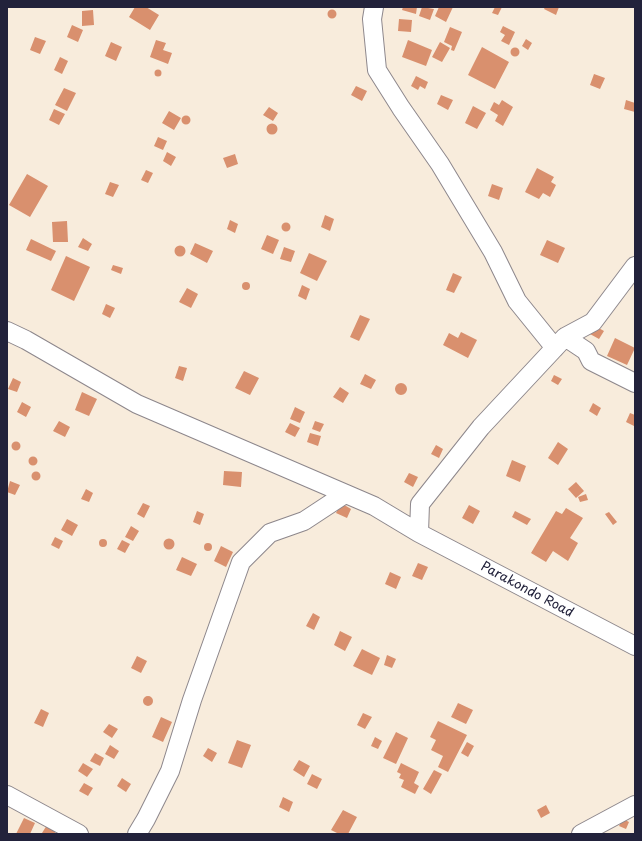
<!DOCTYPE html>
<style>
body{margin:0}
#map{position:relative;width:642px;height:841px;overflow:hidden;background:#f8ecdc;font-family:"Playpen Sans",sans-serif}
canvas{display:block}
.frame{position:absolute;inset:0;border:8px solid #22223b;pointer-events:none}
</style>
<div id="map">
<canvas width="642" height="841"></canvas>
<div class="frame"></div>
</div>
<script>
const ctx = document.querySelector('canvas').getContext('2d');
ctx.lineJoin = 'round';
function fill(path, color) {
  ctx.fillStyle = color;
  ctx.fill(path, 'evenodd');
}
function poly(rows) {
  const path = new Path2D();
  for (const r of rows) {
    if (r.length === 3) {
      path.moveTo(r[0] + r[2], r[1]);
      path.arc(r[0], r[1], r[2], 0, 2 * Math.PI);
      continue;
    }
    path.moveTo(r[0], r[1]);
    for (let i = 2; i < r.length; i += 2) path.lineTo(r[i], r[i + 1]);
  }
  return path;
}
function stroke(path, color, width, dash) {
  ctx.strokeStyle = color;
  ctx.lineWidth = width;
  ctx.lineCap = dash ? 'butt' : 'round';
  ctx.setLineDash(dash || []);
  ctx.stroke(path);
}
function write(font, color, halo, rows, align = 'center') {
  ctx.font = font + ' "Playpen Sans",sans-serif';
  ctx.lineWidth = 4;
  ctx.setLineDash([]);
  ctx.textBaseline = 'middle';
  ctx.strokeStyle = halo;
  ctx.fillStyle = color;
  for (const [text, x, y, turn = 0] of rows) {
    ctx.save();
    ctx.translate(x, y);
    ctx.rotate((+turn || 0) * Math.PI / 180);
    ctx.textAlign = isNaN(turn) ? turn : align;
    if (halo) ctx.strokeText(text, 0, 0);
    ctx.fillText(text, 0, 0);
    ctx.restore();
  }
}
fill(poly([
 [135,7,146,7,159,15,150,30,129,17],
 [403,7,417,7,416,14,402,10],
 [422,7,434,9,430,20,419,16],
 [439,7,453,7,446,22,435,16],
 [495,7,502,7,498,15,492,13],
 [545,7,559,7,556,15,544,9],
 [332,14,4.5],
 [93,10,94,25,82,26,82,11],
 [399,19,412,20,411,32,398,31],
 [72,25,83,30,78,42,67,37],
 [503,26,515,32,509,45,501,41,505,35,500,32],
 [450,27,462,32,454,51,451,50,452,46,444,42],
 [35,37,46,41,40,54,30,50],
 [526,39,532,43,528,50,522,46],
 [156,40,166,43,163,50,172,53,168,64,150,57],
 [408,40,432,50,426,66,402,57],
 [111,42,122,47,116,61,105,56],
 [440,42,450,48,442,62,432,57],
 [482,47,509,62,495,89,468,75],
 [515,52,4.5],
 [60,57,68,61,62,74,54,70],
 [158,73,3.5],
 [594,74,605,78,600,89,590,85],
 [416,76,428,82,425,89,420,86,418,90,411,86],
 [356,86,367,91,362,101,351,95],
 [64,88,76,93,67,111,55,105],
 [441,95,453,100,448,110,437,104],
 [502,100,513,107,503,126,495,121,498,115,490,110,494,102,499,105],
 [626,100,635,103,635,112,624,109],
 [473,106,486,113,477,129,465,123],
 [269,107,278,113,273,121,263,115],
 [54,109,65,114,59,125,49,120],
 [169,111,181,118,174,130,162,123],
 [186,120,4.5],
 [272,129,5.5],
 [158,137,167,141,163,150,154,146],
 [167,152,176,157,171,166,163,161],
 [235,154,238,164,227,168,223,158],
 [537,168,554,177,551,182,556,185,550,197,543,193,539,199,525,192],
 [146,170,153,173,148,183,141,180],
 [27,174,48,186,30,217,9,205],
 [110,182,119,185,113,197,105,194],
 [492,184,503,188,499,200,488,196],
 [325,215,334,219,330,231,321,227],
 [230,220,238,224,235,233,227,229],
 [67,221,68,242,53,242,52,222],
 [286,227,4.5],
 [267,235,279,240,273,254,261,249],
 [83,238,92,244,88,251,78,247],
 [31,239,56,251,51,261,26,250],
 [547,240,565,248,558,263,540,255],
 [195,243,213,251,207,263,190,254],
 [180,251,5.5],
 [284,247,295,251,291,262,280,259],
 [309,253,327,261,317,281,300,273],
 [66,256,90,267,74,301,51,290],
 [113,265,123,268,121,274,111,270],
 [453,273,462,277,454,293,446,290],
 [246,286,4],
 [302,285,310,289,306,300,298,296],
 [187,288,198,294,191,308,179,302],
 [106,304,115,308,110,318,102,314],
 [360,315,370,319,359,341,350,337],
 [595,326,604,331,599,339,590,334],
 [461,332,477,340,468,358,443,345,449,333,458,338],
 [615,338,635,348,627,365,607,356],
 [179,366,187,368,183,381,175,378],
 [244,371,259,378,250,395,235,388],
 [365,374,376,380,371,389,360,384],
 [554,375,562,379,558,385,551,381],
 [13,378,21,382,17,392,8,389],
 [401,389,6],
 [340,387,349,393,343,403,333,397],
 [82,392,97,399,89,416,75,410],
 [22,402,31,407,26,417,17,412],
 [593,403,601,408,597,416,589,411],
 [295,407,305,412,300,423,290,419],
 [630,413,635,415,634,426,626,422],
 [59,421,70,427,65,437,53,431],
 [315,421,324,424,320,432,312,429],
 [290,423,300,428,295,437,285,432],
 [310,433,321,436,318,446,307,442],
 [16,446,4.5],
 [558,442,568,449,558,465,548,458],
 [436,445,443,449,439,458,431,454],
 [33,461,4.5],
 [512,460,526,466,520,482,506,476],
 [224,471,242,472,241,487,223,485],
 [36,476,4.5],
 [409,473,418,477,413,487,404,482],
 [10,481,20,485,15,495,7,492],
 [576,482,584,491,576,498,568,489],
 [86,489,93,493,89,502,81,499],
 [586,494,588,500,580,502,578,497],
 [143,503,150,506,144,518,137,514],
 [341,503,351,509,347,518,336,513],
 [469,505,480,511,473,524,462,518],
 [566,508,583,518,570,538,578,543,568,561,553,551,546,562,531,553,556,511,562,514],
 [197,511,204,514,200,525,193,522],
 [515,511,531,519,527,525,512,517],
 [609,512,617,522,613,525,605,514],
 [67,519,78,525,72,536,61,530],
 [131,526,139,531,133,541,125,537],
 [55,537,63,541,59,549,51,545],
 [169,544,5.5],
 [103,543,4],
 [122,540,130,544,125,553,117,549],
 [208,547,4],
 [221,546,233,552,226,567,214,561],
 [182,557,197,564,191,576,176,570],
 [418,563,428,567,422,580,412,576],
 [390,572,401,577,396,589,385,584],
 [313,613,320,617,314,630,306,626],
 [340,631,352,637,345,651,334,645],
 [362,649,380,658,372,675,353,666],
 [387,655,396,659,392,668,384,665],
 [137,656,147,661,141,673,131,668],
 [148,701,5],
 [458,703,473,710,466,724,451,717],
 [41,709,49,713,43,727,34,723],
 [363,713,372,717,365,729,357,725],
 [161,717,172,722,163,742,152,737],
 [438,721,467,735,448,772,438,767,443,756,431,750,436,740,430,737],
 [109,724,118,729,112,738,103,732],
 [396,732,408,738,396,764,383,758],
 [375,737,382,741,378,749,371,746],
 [237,740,251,745,242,768,228,763],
 [467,742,474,746,468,757,461,753],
 [110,745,119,751,114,759,105,754],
 [208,748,217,753,212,762,203,756],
 [95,753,104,758,100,766,90,761],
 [299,760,310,766,304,777,293,770],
 [83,763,93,769,87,777,78,771],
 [401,763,419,772,414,783,419,786,415,794,401,787,404,780,399,778,401,774,397,772],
 [434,770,442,774,431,794,423,789],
 [312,774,322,779,317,789,307,784],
 [122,778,131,784,126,792,117,786],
 [84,783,93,788,88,796,79,791],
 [283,797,293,802,289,812,279,807],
 [546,805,550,813,541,818,537,810],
 [343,810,357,817,348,834,339,834,331,830],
 [24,818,35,823,30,834,16,834],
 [623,819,629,822,626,829,619,826],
 [47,825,56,831,54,834,42,833]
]), '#d9906e');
const minor = poly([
 [374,7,372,19,377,70,401,108,440,164,493,252,517,301,555,348],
 [635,266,593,322,565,337,586,351,591,361,635,383],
 [7,331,26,340,137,404,374,506,419,533,420,504,481,427,565,337],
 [419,533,635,646],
 [7,795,79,834],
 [137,834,146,819,170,771,192,700,241,562,270,533,304,521,345,494],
 [581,834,635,805]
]);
stroke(minor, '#8d878c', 20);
stroke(minor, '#fff', 18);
write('13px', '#22223b', '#fff', [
 ["Parakondo Road",527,590,28]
]);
</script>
